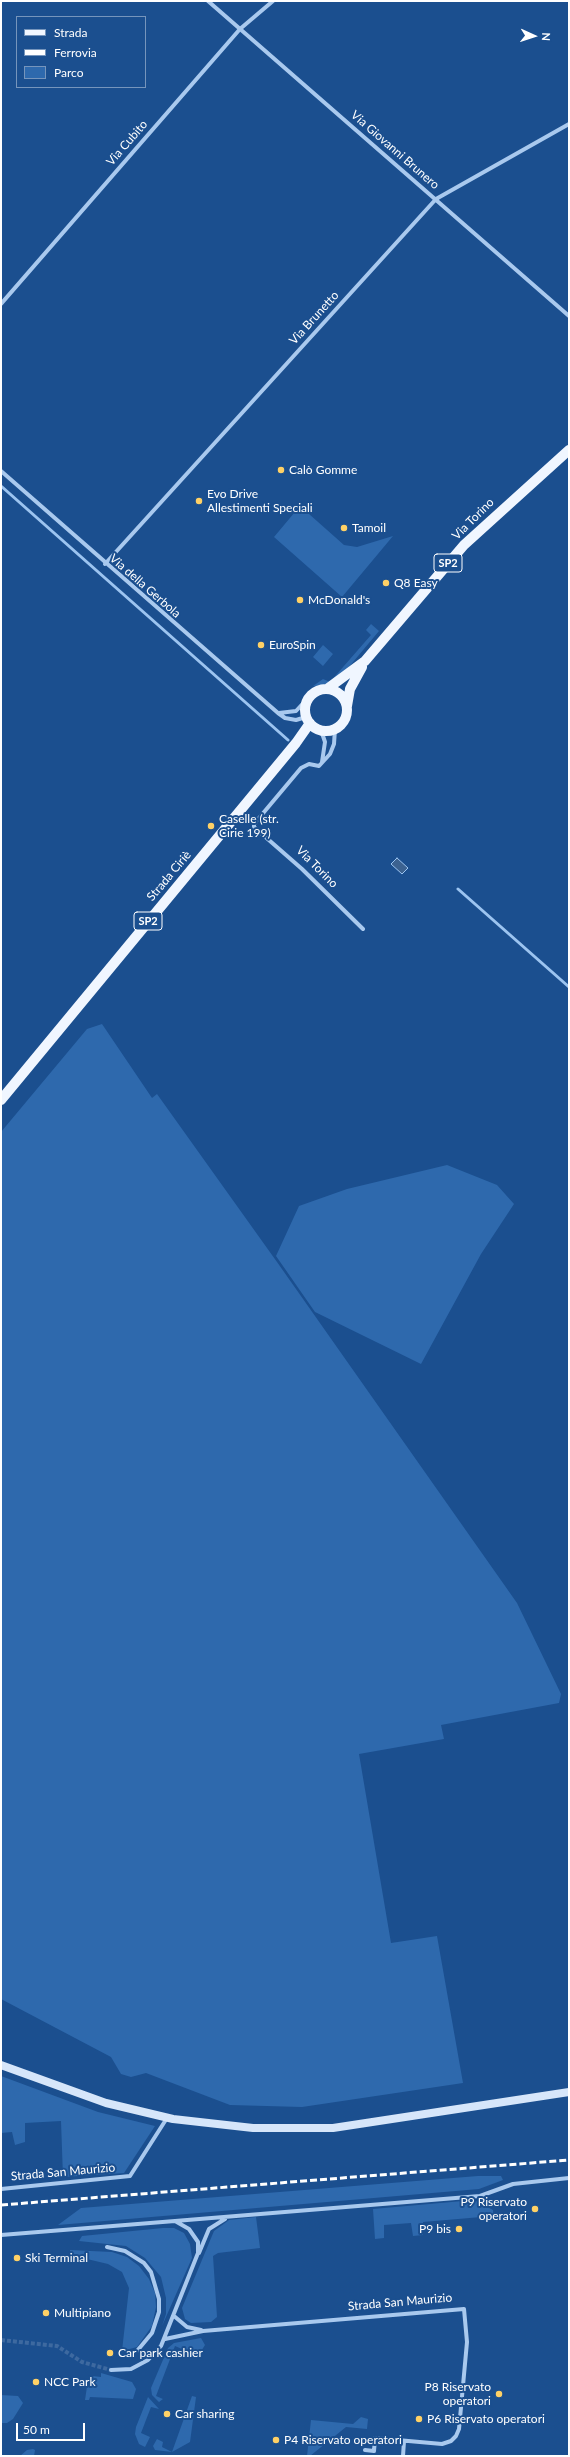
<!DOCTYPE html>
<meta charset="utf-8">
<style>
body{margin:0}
#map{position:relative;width:570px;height:2457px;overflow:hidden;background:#1b4f8f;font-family:Lato,sans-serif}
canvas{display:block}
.frame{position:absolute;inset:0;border:2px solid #fff;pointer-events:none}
.legend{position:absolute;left:16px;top:16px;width:130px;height:72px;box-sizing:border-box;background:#1b4f8f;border:1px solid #7695bc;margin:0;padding:5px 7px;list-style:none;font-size:12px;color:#fff}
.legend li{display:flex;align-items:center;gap:8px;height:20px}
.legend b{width:20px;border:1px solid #7695bc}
.north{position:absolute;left:514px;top:16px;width:40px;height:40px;-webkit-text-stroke:3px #1b4f8f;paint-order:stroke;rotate:93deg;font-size:11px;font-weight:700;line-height:16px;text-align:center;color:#fff}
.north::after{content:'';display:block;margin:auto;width:14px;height:18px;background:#fff;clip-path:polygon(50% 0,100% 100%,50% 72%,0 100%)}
.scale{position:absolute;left:16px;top:2423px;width:69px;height:18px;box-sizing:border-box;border:2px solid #fff;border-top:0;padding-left:5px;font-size:12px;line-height:14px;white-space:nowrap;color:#fff;-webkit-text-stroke:3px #1b4f8f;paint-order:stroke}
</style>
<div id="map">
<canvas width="570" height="2457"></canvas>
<div class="frame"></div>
<ul class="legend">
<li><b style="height:5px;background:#f0f6ff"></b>Strada</li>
<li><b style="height:5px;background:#fff"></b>Ferrovia</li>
<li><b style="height:11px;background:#2e69ad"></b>Parco</li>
</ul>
<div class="north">N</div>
<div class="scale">50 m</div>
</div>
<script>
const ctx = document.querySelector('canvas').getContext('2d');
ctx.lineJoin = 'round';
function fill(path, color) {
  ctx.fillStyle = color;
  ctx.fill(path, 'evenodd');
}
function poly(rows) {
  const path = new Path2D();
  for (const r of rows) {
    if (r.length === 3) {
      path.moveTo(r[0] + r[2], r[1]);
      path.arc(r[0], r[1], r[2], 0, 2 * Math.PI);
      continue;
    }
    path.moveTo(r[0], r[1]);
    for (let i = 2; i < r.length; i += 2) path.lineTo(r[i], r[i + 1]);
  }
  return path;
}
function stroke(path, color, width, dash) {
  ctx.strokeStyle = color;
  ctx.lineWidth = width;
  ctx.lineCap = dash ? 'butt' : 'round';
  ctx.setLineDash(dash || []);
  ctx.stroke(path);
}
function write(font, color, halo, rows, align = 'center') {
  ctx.font = font + ' Lato,sans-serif';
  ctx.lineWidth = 4;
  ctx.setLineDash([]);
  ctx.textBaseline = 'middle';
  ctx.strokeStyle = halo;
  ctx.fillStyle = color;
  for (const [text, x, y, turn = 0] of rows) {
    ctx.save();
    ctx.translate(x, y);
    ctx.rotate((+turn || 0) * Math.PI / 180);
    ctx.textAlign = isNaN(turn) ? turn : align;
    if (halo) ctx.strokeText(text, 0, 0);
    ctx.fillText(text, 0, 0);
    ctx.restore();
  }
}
fill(poly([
 [300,506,344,545,357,547,393,536,342,597,274,537],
 [371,624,379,631,338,680,324,685,313,686,323,679,330,682,371,635,366,630],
 [323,645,333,654,323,666,313,657],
 [102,1024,152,1098,157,1094,277,1262,517,1603,561,1694,559,1703,441,1725,444,1739,359,1754,391,1943,437,1936,463,2083,302,2107,230,2105,146,2073,131,2077,121,2074,111,2057,1,1999,1,1132,87,1029],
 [447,1165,497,1185,514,1204,481,1254,421,1364,315,1312,276,1256,299,1206,347,1189],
 [1,2076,98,2112,155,2126,124,2173,63,2177,61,2121,25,2123,25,2142,15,2145,12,2132,1,2133],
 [478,2176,501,2176,503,2180,479,2189,58,2225,81,2208],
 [474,2200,493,2210,493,2216,423,2222,423,2235,413,2236,411,2223,384,2225,384,2238,375,2239,373,2209],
 [256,2217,260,2248,218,2253,213,2256,217,2317,211,2322,191,2323,185,2319,182,2308,214,2231,229,2220],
 [163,2228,174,2228,184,2233,190,2244,192,2258,162,2326,166,2314,166,2298,161,2277,145,2258,126,2246,79,2241,82,2236],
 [70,2250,112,2252,127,2257,139,2266,149,2279,155,2293,156,2307,152,2326,137,2347,122,2351,129,2288,122,2272,108,2264,70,2255],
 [201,2338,205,2345,198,2356,175,2346,156,2396,163,2399,159,2402,152,2395,151,2388,168,2348,174,2343],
 [101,2373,132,2382,136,2389,133,2399,90,2397,89,2400,85,2400,88,2380,92,2376,101,2377],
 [1,2395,18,2396,23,2403,13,2419,7,2423,1,2423],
 [192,2396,196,2397,190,2442,172,2452,155,2450,153,2446,157,2439,163,2442,162,2447,172,2452],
 [148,2397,159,2409,151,2407,141,2433,150,2437,145,2447,139,2444,135,2434,136,2427],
 [361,2417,368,2419,367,2429,346,2427,310,2456,307,2456,311,2420,353,2424],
 [33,2449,35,2450,34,2456,20,2456,27,2450]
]), '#2e69ad');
const water = poly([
 [397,858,408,868,402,874,391,864,397,858]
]);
fill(water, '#3c6290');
stroke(water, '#9cc4f0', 1);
stroke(poly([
 [1,486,288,740],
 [458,889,569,987]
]), '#9cc4f0', 3);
stroke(poly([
 [1,2340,57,2346,82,2362,111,2370]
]), '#3d69a0', 4, [4, 2]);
stroke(poly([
 [208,1,569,316],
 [1,304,240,29,273,1],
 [1,471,278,713,285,718,296,720,306,717],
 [105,564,436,199,569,124],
 [279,713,296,711,309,697],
 [335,729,334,744,330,754,319,766,309,764,301,768,254,824,254,827,302,869,363,929],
 [321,730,325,742,322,762],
 [1,2189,130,2176,167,2118],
 [175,2221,480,2196,513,2184,569,2178],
 [1,2235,175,2221,189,2229,198,2242,198,2253,161,2346,148,2360,131,2369,111,2370],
 [107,2247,125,2251,144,2263,151,2272,159,2299,159,2312,152,2333,137,2351,128,2355],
 [199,2253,209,2229,225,2219],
 [174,2316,187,2327,201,2330],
 [165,2339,203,2331,464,2309,467,2342,459,2429,456,2436,451,2441,442,2444,375,2438,374,2451,365,2450],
 [403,2456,404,2441]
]), '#a9c9ee', 4);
stroke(poly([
 [1,2065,106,2103,173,2119,253,2128,333,2128,569,2092]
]), '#d6e6fa', 8);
stroke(poly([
 [327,689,365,661,464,545,569,450],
 [326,710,21],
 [347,706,350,689,362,667],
 [1,1100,296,743,310,723]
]), '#f0f6ff', 10);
stroke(poly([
 [1,2205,569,2160]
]), '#fff', 3, [7, 3]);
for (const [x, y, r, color] of [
 [281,470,4,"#ffd166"],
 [199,501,4,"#ffd166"],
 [344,528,4,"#ffd166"],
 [386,583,4,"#ffd166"],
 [300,600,4,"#ffd166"],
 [261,645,4,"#ffd166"],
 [211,826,4,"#ffd166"],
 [535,2209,4,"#ffd166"],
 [459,2229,4,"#ffd166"],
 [17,2258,4,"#ffd166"],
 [46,2313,4,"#ffd166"],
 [110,2353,4,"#ffd166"],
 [36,2382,4,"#ffd166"],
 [499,2394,4,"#ffd166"],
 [167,2414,4,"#ffd166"],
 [419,2419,4,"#ffd166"],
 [276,2440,4,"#ffd166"]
]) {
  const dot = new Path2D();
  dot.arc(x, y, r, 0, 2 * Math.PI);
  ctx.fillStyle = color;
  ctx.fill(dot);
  stroke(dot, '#1b4f8f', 1.5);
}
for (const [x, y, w] of [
 [448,563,28],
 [148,921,28]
]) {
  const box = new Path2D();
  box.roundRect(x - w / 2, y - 9, w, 18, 3);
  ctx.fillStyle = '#1b4f8f';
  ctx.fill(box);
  stroke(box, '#fff', 1);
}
write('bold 11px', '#fff', null, [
 ["SP2",448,563],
 ["SP2",148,921]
]);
write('12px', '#fff', '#1b4f8f', [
 ["Via Cubito",127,143,-49],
 ["Via Giovanni Brunero",395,150,41],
 ["Via Brunetto",314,318,-48],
 ["Via Torino",473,519,-45],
 ["Via della Gerbola",145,586,41],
 ["Via Torino",317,867,45],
 ["Strada Ciriè",169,876,-50],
 ["Strada San Maurizio",63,2172,-5],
 ["Strada San Maurizio",400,2302,-5]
]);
write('12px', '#fff', '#1b4f8f', [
 ["Calò Gomme",289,470],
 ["Evo Drive",207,494],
 ["Allestimenti Speciali",207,508],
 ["Tamoil",352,528],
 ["Q8 Easy",394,583],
 ["McDonald's",308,600],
 ["EuroSpin",269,645],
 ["Caselle (str.",219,819],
 ["Cirie 199)",219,833],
 ["P9 Riservato",527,2202,"right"],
 ["operatori",527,2216,"right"],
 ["P9 bis",451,2229,"right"],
 ["Ski Terminal",25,2258],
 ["Multipiano",54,2313],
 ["Car park cashier",118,2353],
 ["NCC Park",44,2382],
 ["P8 Riservato",491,2387,"right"],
 ["operatori",491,2401,"right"],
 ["Car sharing",175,2414],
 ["P6 Riservato operatori",427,2419],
 ["P4 Riservato operatori",284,2440]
], 'left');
</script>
